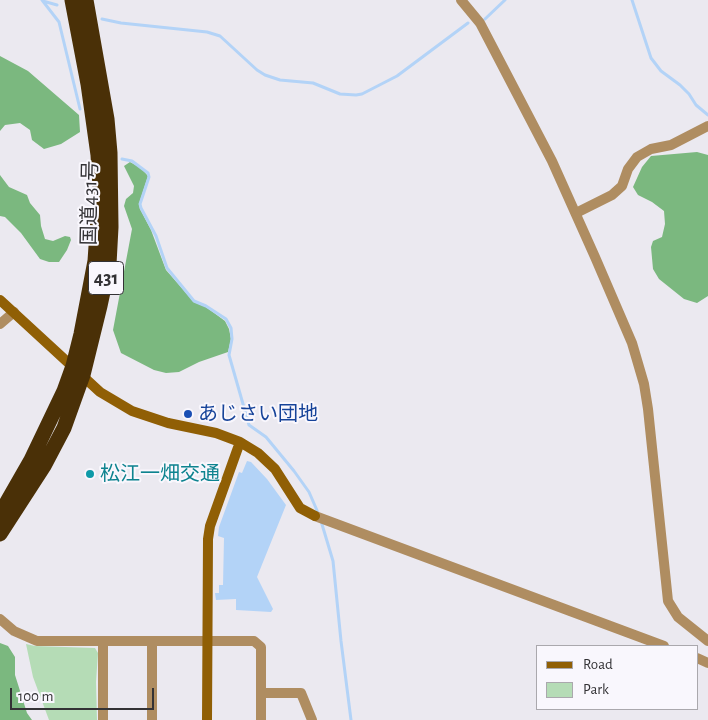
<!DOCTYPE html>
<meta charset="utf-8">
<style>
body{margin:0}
#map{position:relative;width:708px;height:720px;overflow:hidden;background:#ebe9f0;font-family:"Alegreya Sans",sans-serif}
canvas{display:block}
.legend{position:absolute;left:536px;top:645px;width:162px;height:65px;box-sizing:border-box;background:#f9f7fd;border:1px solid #aaa8ad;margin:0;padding:6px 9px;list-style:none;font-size:15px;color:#333235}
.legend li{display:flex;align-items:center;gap:10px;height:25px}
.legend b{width:25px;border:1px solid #aaa8ad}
.scale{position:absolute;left:10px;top:688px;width:144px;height:22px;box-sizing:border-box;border:2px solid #333235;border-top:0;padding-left:6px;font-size:15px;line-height:18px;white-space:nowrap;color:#333235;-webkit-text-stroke:4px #f9f7fd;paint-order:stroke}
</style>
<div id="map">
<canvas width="708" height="720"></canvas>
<ul class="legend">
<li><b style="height:6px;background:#905f05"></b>Road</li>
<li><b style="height:14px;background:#b5dcb6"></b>Park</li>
</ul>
<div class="scale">100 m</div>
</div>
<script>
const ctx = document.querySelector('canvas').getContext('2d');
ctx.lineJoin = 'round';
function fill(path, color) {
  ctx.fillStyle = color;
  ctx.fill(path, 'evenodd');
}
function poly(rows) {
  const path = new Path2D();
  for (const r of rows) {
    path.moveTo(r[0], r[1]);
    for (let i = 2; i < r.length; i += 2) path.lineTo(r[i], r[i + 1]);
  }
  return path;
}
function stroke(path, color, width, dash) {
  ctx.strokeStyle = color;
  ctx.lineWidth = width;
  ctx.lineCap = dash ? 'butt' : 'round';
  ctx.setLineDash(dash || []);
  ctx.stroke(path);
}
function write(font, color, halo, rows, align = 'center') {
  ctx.font = font + ' "Alegreya Sans","Noto Sans JP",sans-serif';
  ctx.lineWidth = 4;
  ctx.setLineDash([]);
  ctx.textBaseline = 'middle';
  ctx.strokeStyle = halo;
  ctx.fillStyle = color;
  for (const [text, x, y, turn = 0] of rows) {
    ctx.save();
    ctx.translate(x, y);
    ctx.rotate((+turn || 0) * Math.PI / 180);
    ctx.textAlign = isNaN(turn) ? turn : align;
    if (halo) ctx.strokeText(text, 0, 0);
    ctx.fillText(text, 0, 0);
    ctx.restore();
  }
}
fill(poly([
 [26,644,35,646,95,648,98,653,96,682,97,720,49,720,33,677]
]), '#b5dcb6');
fill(poly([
 [0,56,28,71,79,115,80,132,61,144,44,149,32,140,30,130,20,123,5,125,0,131],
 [697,152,708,155,708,296,697,303,684,299,659,279,653,269,651,247,653,241,662,237,665,224,664,211,652,202,638,195,633,187,642,167,651,156],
 [130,162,141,168,148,176,139,204,140,209,151,230,166,270,194,302,206,307,225,321,229,329,231,339,228,352,199,362,179,372,166,373,154,370,121,353,113,330,132,229,124,206,126,199,133,193,134,186,124,166],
 [0,175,9,187,27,195,30,203,40,215,41,226,45,239,53,241,65,236,70,237,71,240,67,250,59,262,49,262,40,259,21,233,5,217,0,216],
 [0,643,8,646,15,657,15,675,27,713,32,720,0,720]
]), '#7bb87f');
fill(poly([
 [247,461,251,462,267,479,286,505,257,577,273,609,271,612,236,610,236,599,216,600,215,593,219,593,219,585,223,585,224,538,218,536,219,527,239,472,242,473]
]), '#b3d3f7');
stroke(poly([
 [42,0,59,22,80,109],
 [632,0,651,58,661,71,680,85,689,94,696,105,708,115],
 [43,1,57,5],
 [102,19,121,23,207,32,220,36,257,70,265,75,280,80,313,83,340,94,356,95,362,94,397,76,468,23],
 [485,19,505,0],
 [122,159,132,161,148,173,149,177,140,204,141,208,156,236,167,268,194,301,206,306,226,319,231,328,232,339,229,355,249,425,266,437,294,471,309,492,319,515],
 [321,521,333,561,341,641,351,720]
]), '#b3d3f7', 3);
stroke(poly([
 [461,0,480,23,552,161,595,257,632,343,644,384,648,409,668,601,678,617,708,641],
 [576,213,612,195,622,186,628,169,637,157,651,149,671,145,708,126],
 [0,324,14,312],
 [315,516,664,646],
 [0,619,14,631,37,641,254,641,261,647,261,720],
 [697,658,708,663],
 [261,693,301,693,312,720],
 [103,720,103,641],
 [152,720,152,641]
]), '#af8d61', 10);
stroke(poly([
 [0,300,100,392,132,411,168,423,216,433,240,442,258,453,275,469,300,508,315,516],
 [207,720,208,539,210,526,240,442]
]), '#905f05', 10);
stroke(poly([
 [0,514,31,460,64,391,73,366,81,334,95,261,100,187,98,155,88,84,72,0],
 [0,534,44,466,64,428,83,375,100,306,109,264,111,227,110,153,107,119,86,0]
]), '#4a3007', 15);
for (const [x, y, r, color] of [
 [188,414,5,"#1a4fb4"],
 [90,474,5,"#0f9aa8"]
]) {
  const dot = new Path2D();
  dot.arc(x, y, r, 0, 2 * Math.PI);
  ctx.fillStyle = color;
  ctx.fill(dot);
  stroke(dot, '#f9f7fd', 2);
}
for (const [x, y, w] of [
 [106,278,35]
]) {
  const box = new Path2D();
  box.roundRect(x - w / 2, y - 16.5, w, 33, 4);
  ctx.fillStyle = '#f9f7fd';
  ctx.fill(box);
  stroke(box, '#333235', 1);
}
write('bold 19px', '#333235', null, [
 ["431",106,278]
]);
write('20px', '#333235', '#f9f7fd', [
 ["国道431号",90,203,-89]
]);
write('20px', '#164399', '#f9f7fd', [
 ["あじさい団地",198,414]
], 'left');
write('20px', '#0d838f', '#f9f7fd', [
 ["松江一畑交通",100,474]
], 'left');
</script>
